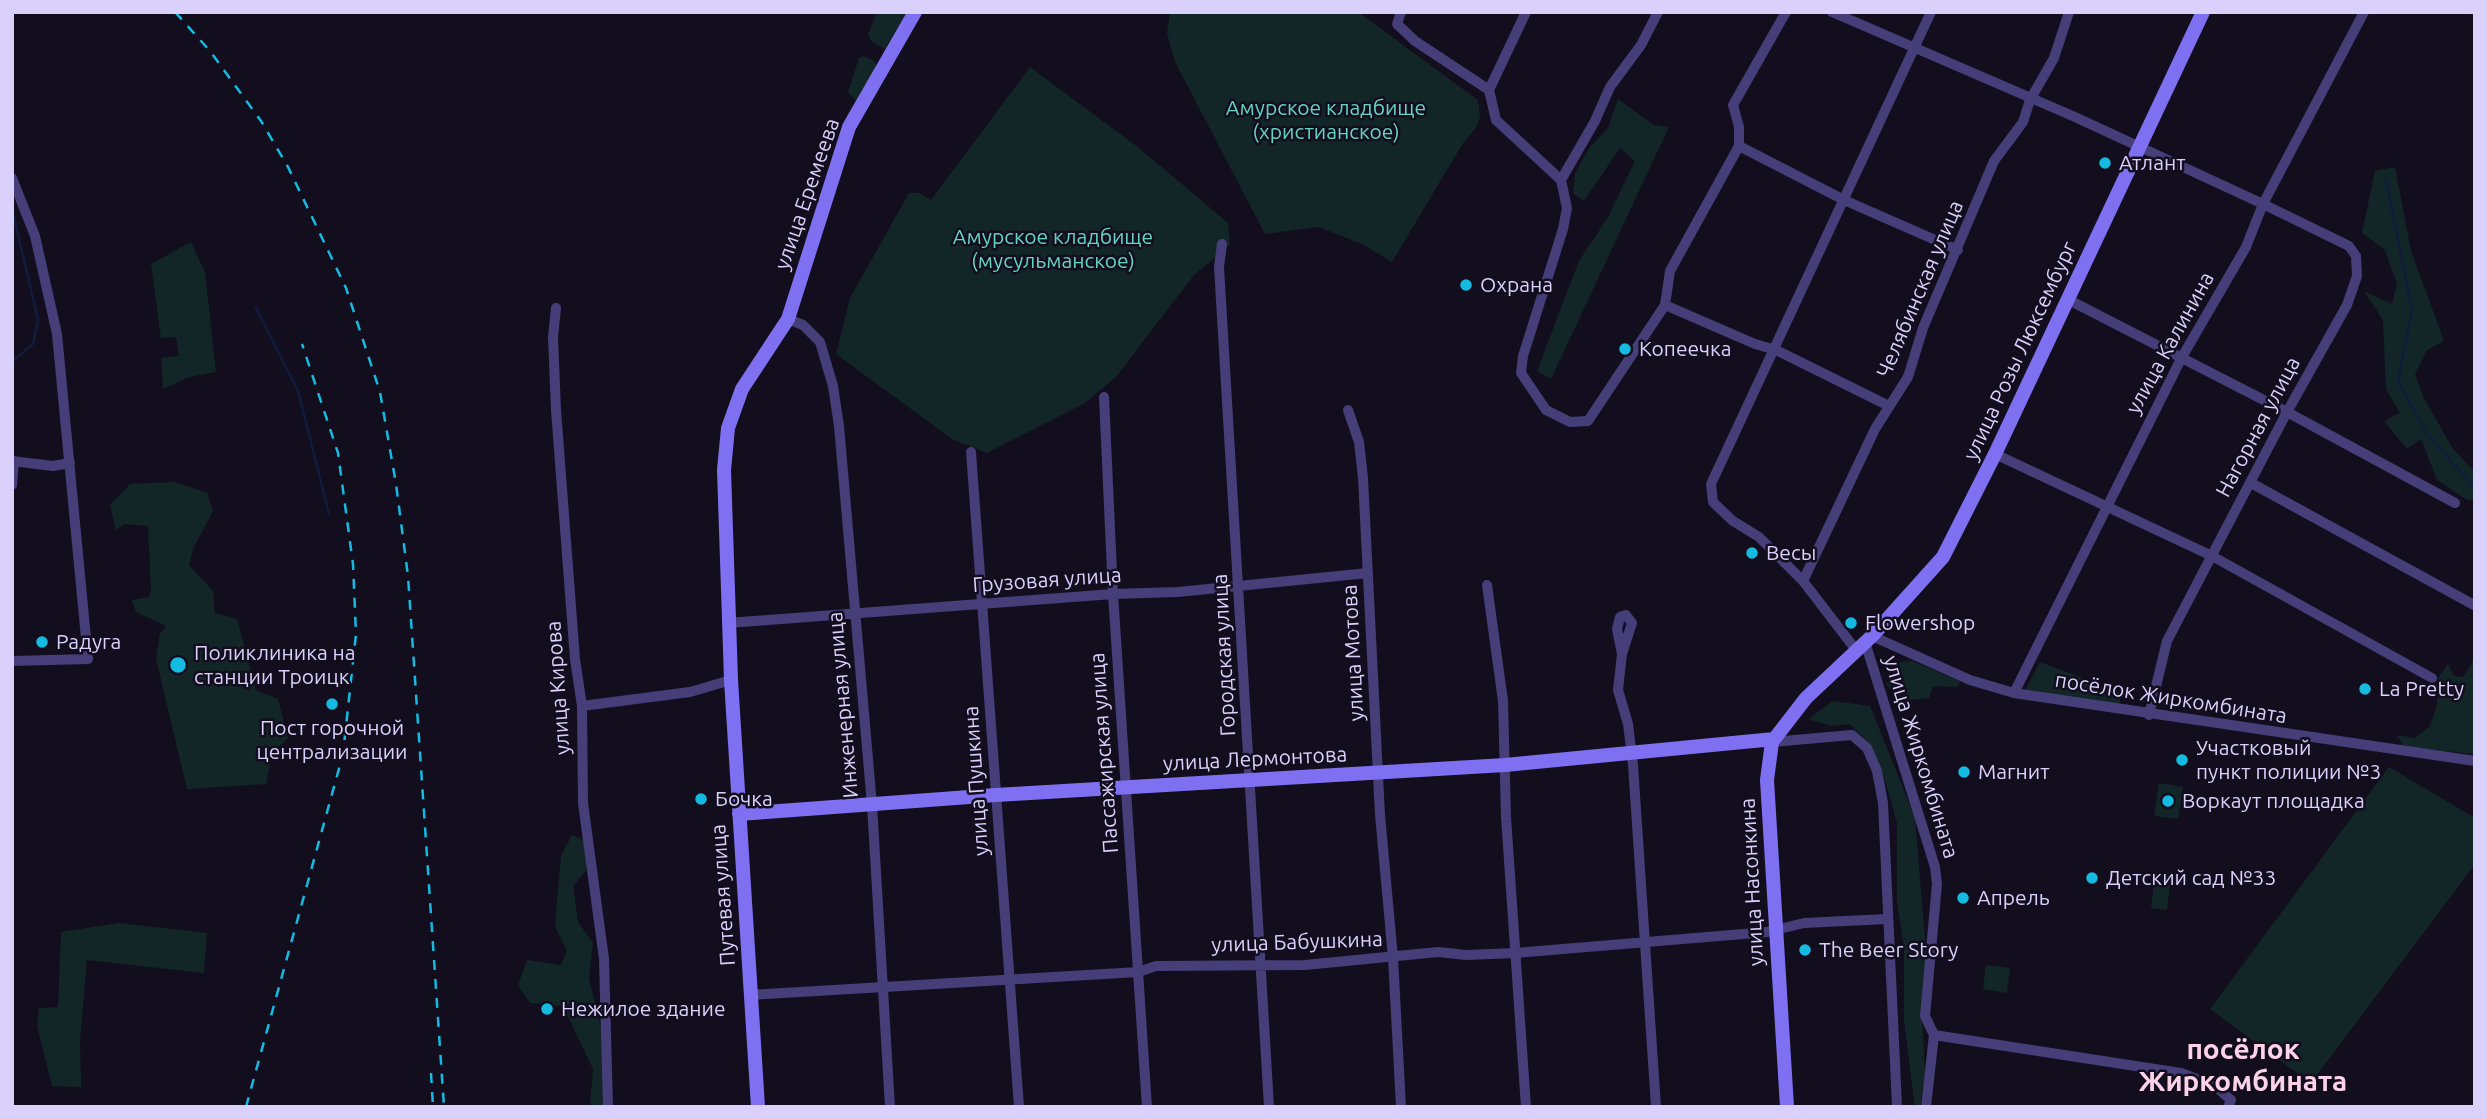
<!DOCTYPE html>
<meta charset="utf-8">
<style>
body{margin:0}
#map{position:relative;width:2487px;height:1119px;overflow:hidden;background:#130e1e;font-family:Ubuntu,sans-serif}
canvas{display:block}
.frame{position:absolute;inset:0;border:14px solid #d9d0fb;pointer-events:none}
</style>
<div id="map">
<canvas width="2487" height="1119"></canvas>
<div class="frame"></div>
</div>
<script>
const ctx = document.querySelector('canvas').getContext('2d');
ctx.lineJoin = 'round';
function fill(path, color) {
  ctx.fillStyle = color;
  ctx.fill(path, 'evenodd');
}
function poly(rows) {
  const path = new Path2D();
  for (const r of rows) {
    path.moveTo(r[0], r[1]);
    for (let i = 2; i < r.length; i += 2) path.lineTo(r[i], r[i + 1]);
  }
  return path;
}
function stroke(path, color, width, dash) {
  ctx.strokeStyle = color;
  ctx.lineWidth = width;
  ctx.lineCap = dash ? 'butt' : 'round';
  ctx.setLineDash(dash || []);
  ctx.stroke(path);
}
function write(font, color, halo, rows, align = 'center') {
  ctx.font = font + ' Ubuntu,sans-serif';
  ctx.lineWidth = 5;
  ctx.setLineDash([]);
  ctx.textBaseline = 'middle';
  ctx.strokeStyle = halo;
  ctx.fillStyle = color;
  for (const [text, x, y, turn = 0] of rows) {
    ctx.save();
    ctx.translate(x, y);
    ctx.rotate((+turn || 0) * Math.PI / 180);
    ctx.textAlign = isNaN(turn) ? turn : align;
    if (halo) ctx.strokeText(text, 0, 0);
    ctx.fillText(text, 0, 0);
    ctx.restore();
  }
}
fill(poly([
 [877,12,907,12,885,49,872,42,868,34],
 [1170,12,1358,12,1478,100,1480,119,1475,129,1463,143,1392,262,1364,245,1319,227,1265,234,1175,62,1167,33],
 [863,56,873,60,877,66,856,101,848,92,859,58],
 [1030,67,1139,148,1228,223,1230,245,1194,275,1116,377,1085,403,987,453,952,439,836,354,850,298,909,193,919,193,931,200],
 [1618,99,1654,125,1669,127,1551,379,1537,371,1579,261,1607,219,1635,161,1620,148,1584,201,1573,194,1575,173,1590,147,1608,128],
 [2395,167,2411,251,2444,341,2427,350,2415,375,2424,398,2453,449,2475,472,2475,500,2467,500,2437,480,2421,439,2407,449,2384,421,2400,413,2386,389,2383,320,2364,291,2392,304,2397,284,2385,250,2362,233,2375,171],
 [191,242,205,272,216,372,189,377,163,389,161,358,179,356,176,337,161,338,151,264],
 [175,482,207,493,213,511,193,549,189,565,213,591,215,613,237,619,256,690,278,699,288,738,272,753,266,784,187,789,156,659,160,633,166,626,136,612,132,600,149,597,151,592,148,526,124,524,116,530,110,505,130,484],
 [2475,658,2475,754,2404,747,2397,735,2415,738,2430,726,2437,705,2438,678,2448,664,2454,676,2463,677],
 [1912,661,1960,681,1958,687,1933,686,1929,698,1899,701,1886,684,1900,662],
 [2040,662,2120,692,2120,707,2025,690],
 [1833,701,1870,706,1915,818,1927,963,1922,1019,1925,1073,1920,1107,1915,1107,1904,1020,1904,947,1897,902,1897,823,1884,777,1866,740,1850,724,1832,726,1808,719],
 [2389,767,2475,818,2475,864,2311,1083,2210,1009],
 [2159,783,2183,787,2178,819,2154,816],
 [572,835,586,841,590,866,573,886,578,922,593,943,589,978,602,1032,612,1107,590,1107,593,1069,563,1006,530,1003,518,985,527,960,561,965,567,951,555,926,561,856],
 [2155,875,2171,877,2167,910,2151,908],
 [119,923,207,933,204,973,87,960,80,1040,81,1087,52,1086,37,1026,39,1008,58,1007,61,932],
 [1986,965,2010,968,2007,993,1983,989]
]), '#122628');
stroke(poly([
 [2386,179,2412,310,2398,381,2427,434,2475,488],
 [12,209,38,320,33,344,12,362],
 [255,306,298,391,329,514]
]), '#0f1c3c', 2.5);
stroke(poly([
 [1401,12,1397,24,1415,41,1489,90,1496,120,1561,180],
 [1658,12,1641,45,1610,87,1595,121,1561,180,1567,208,1563,229,1523,356,1521,373,1546,410,1570,422,1588,421,1665,305,1670,271,1739,146,1739,127,1733,105,1786,12],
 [1832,12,2075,117,2263,204,2349,246,2356,256,2357,276,2347,305,2287,412,2167,641,2149,715],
 [1489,90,1526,12],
 [1739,146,1844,200,1958,250],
 [12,178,35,236,57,334,88,659,12,661],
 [1222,244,1219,267,1269,1107],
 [2067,299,2287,412,2455,503],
 [1665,305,1755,344,1776,350,1889,406],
 [556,308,553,337,556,410,575,659,582,706,583,803,604,959,608,1107],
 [788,319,803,325,820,342,833,386,839,426,872,805,890,1107],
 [1104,397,1113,594,1147,1107],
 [1348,410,1359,442,1363,478,1380,815,1393,958,1401,1107],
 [971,452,1019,1107],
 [1995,454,2212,556,2432,678],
 [12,461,53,466,70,463],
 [2251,483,2474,605],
 [12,485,14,461],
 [1803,581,1875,429,1908,377,1923,328,1994,161,2023,122,2030,100,2054,58,2069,12],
 [1487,585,1503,701,1506,817,1526,1107],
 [728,623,1113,594,1178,592,1368,573],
 [1872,636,1970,680,2014,693,2475,761],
 [1865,642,1935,867,1937,884,1925,1016,1934,1035,2181,1073,2215,1086,2231,1100,2228,1107],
 [1856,650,1803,581,1759,537,1733,521,1713,502,1711,484,1931,12],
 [1622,654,1617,629,1620,617,1626,615,1632,623,1622,654,1618,690,1628,724,1633,765,1656,1107],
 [2014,693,2182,357,2246,247,2263,204,2364,12],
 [582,706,690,692,731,680],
 [1772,742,1852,735,1867,748,1877,771,1883,803,1897,1107],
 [749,995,1138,972,1156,966,1305,965,1438,952,1466,955,1515,953,1767,932,1804,923,1887,919],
 [1926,1107,1934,1035]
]), '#453e79', 10);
stroke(poly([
 [739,814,996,795,1505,765,1774,739],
 [758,1107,731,680,724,470,728,428,742,389,788,319,849,127,915,12],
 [1787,1107,1767,780,1772,742,1806,698,1872,636,1943,557,1995,454,2203,12]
]), '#7f70f2', 14);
stroke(poly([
 [175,12,210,51,261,121,288,167,346,288,380,392,396,484,408,576,444,1107],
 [431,1073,433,1107],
 [246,1107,343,754,356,634,353,564,338,453,302,344]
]), '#15bae1', 2.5, [10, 9]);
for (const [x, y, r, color] of [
 [2105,163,7,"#15bae1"],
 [1466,285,7,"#15bae1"],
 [1625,349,7,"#15bae1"],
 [1752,553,7,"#15bae1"],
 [1851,623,7,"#15bae1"],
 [42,642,7,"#15bae1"],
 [178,665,9,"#15bae1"],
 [2365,689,7,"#15bae1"],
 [332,704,7,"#15bae1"],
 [2182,760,7,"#15bae1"],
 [1964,772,7,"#15bae1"],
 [701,799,7,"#15bae1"],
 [2168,801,7,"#15bae1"],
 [2092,878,7,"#15bae1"],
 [1963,898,7,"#15bae1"],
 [1805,950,7,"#15bae1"],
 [547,1009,7,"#15bae1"]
]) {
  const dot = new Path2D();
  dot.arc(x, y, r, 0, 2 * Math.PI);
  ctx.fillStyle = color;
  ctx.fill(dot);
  stroke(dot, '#130e1e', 2.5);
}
write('21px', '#63d3c2', '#130e1e', [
 ["Амурское кладбище",1326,108],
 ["(христианское)",1326,132],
 ["Амурское кладбище",1053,237],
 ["(мусульманское)",1053,261]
]);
write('21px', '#d9d0fb', '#130e1e', [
 ["Атлант",2119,163],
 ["Охрана",1480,285],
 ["Копеечка",1639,349],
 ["Весы",1766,553],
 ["Flowershop",1865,623],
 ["Радуга",56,642],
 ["Поликлиника на",194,653],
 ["станции Троицк",194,677],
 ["La Pretty",2379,689],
 ["Пост горочной",332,728,"center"],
 ["централизации",332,752,"center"],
 ["Участковый",2196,748],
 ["пункт полиции №3",2196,772],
 ["Магнит",1978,772],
 ["Бочка",715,799],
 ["Воркаут площадка",2182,801],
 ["Детский сад №33",2106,878],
 ["Апрель",1977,898],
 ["The Beer Story",1819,950],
 ["Нежилое здание",561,1009]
], 'left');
write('21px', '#d9d0fb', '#130e1e', [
 ["улица Еремеева",807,194,-71],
 ["Челябинская улица",1920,289,-67],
 ["улица Калинина",2170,343,-61],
 ["улица Розы Люксембург",2020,351,-65],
 ["Нагорная улица",2258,427,-62],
 ["Грузовая улица",1047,580,-4],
 ["улица Мотова",1353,653,-93],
 ["Городская улица",1224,655,-93],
 ["улица Кирова",558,688,-94],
 ["посёлок Жиркомбината",2171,698,9],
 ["Инженерная улица",843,705,-95],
 ["Пассажирская улица",1104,753,-94],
 ["улица Жиркомбината",1921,757,73],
 ["улица Лермонтова",1255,759,-3],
 ["улица Пушкина",976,781,-94],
 ["улица Насонкина",1752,882,-93],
 ["Путевая улица",723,895,-94],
 ["улица Бабушкина",1297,942,-2]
]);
write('bold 28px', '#fbd2e8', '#130e1e', [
 ["посёлок",2243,1050],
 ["Жиркомбината",2243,1082]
]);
</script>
